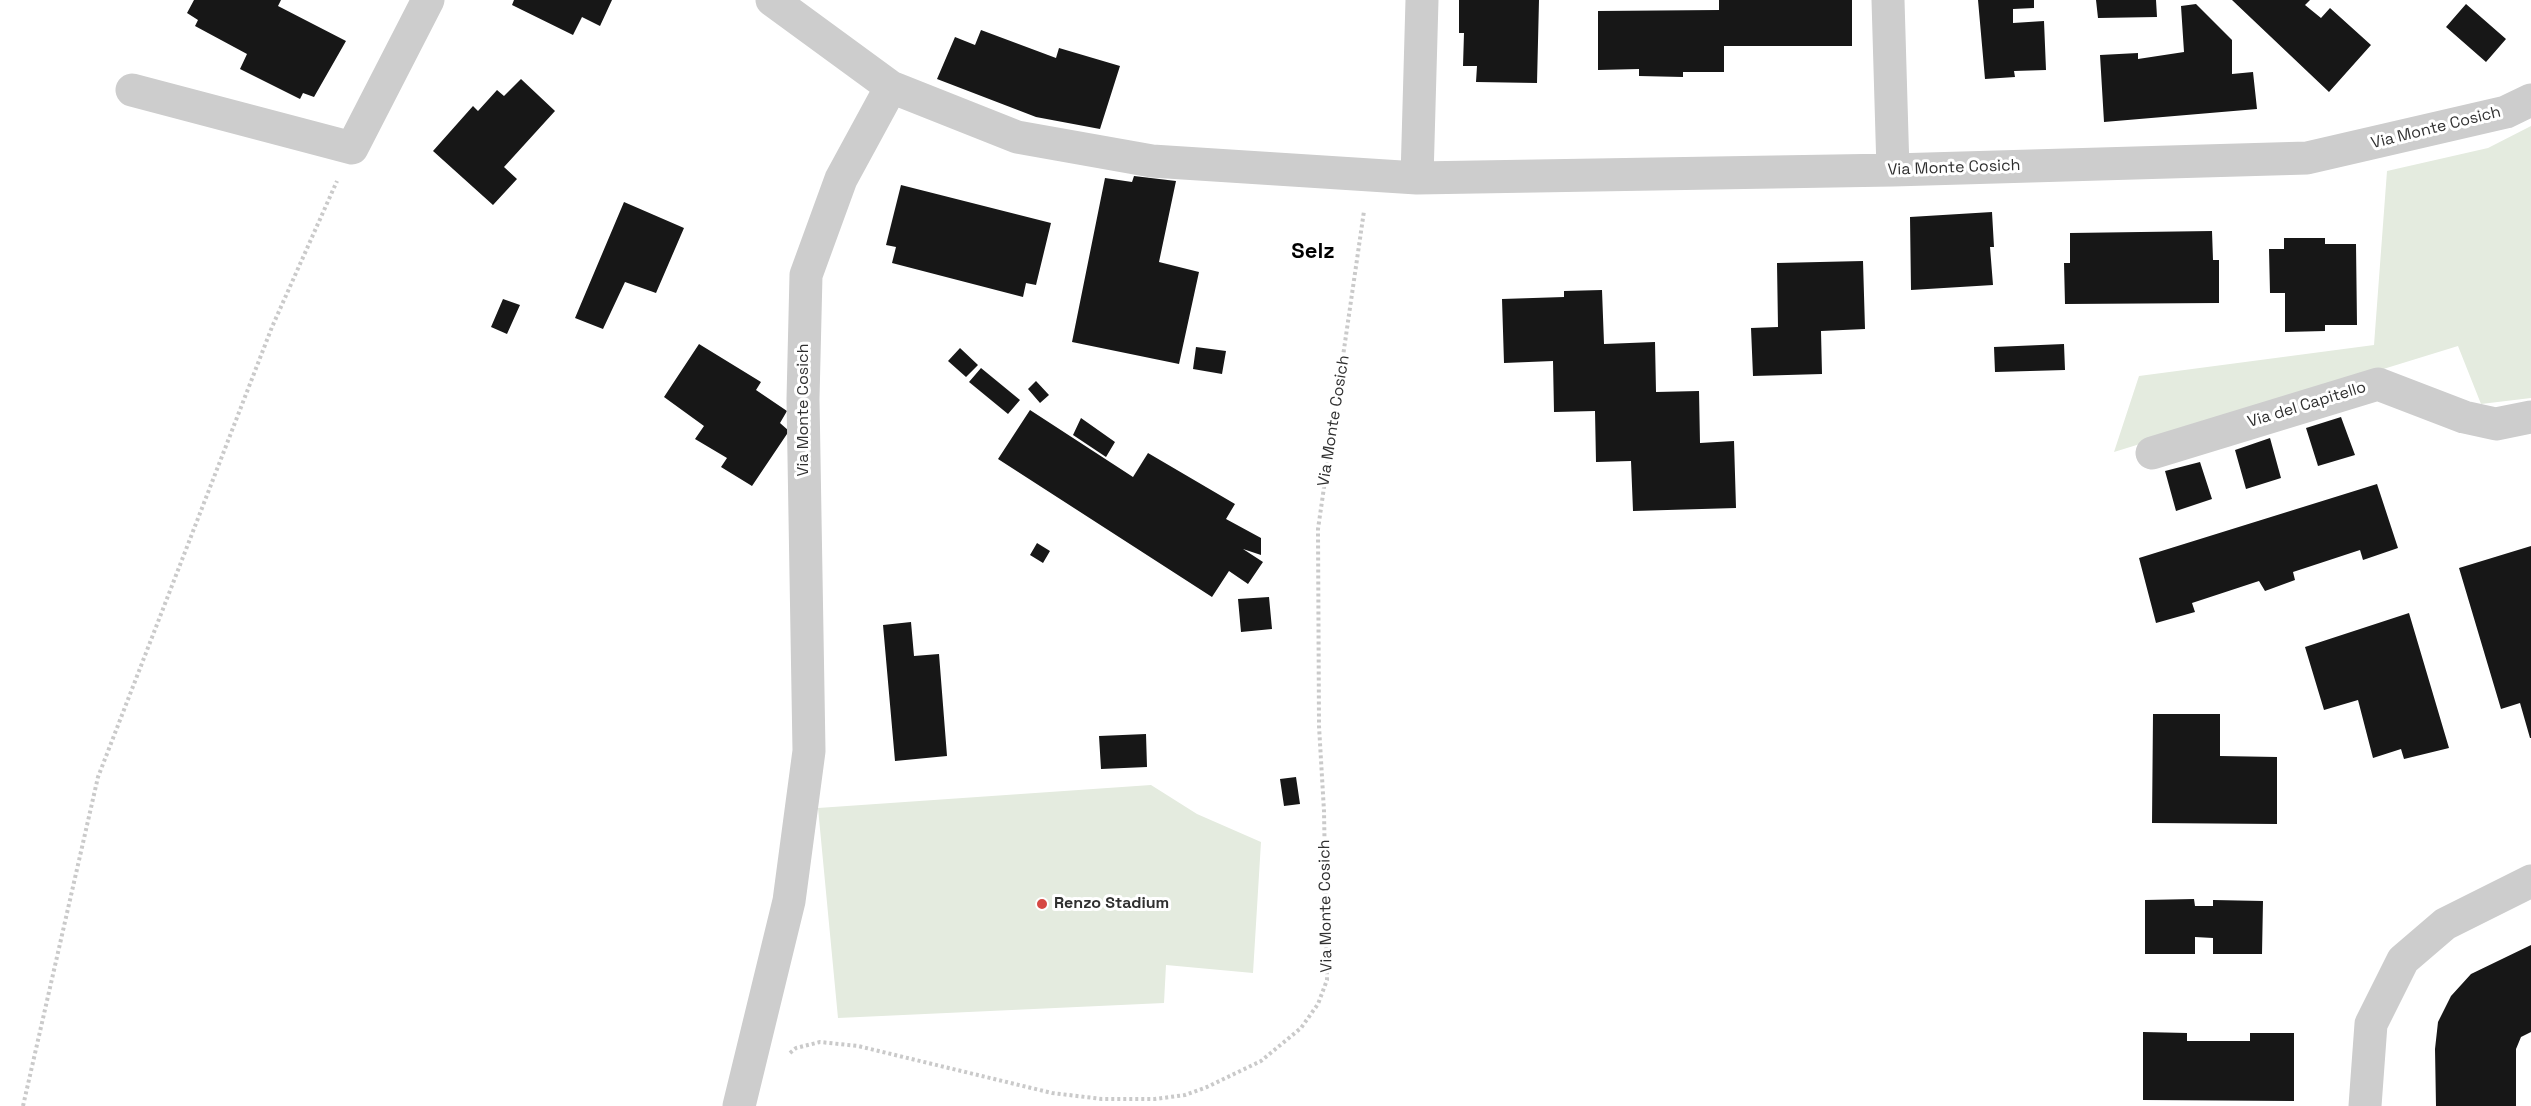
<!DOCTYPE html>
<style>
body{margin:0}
canvas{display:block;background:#fff}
</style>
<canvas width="2531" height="1106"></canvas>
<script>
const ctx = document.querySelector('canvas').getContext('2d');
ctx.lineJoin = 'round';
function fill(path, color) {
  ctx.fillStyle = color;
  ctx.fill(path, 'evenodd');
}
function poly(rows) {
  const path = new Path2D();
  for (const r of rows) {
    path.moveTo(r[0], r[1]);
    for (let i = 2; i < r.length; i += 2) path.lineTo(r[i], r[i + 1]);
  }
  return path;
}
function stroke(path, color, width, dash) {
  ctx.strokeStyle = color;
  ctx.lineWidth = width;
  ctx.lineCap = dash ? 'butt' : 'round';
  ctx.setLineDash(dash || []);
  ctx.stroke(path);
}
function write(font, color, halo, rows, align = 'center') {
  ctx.font = font + ' "Space Grotesk",sans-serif';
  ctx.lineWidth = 6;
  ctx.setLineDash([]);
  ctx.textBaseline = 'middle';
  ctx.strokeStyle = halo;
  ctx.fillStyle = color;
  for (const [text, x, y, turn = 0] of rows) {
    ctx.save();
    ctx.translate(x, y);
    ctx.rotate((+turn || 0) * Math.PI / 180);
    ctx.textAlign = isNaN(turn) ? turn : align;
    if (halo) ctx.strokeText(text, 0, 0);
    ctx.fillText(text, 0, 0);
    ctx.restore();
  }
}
fill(poly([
 [2531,126,2531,398,2481,404,2458,346,2114,452,2139,376,2374,345,2387,171,2488,148],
 [1151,785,1197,814,1261,842,1253,973,1166,965,1164,1003,838,1018,818,808]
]), '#e4ebdf');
fill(poly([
 [194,0,281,0,278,6,346,41,314,97,303,93,300,99,240,69,247,54,195,26,198,20,187,13],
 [514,0,612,0,600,26,582,17,573,35,512,5],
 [1459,0,1539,0,1537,83,1476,82,1477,66,1463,66,1464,33,1459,33],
 [1719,0,1852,0,1852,46,1724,46,1724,72,1683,72,1683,77,1639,76,1639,69,1598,70,1598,11,1719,10],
 [1978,0,2034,0,2034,8,2013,9,2013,23,2044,21,2046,70,2014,71,2015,77,1985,79],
 [2096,0,2156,0,2157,17,2098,18],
 [2232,0,2310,0,2305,5,2321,18,2330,8,2371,45,2329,92],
 [2196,4,2232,40,2232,74,2253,72,2257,109,2104,122,2100,55,2138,53,2138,59,2184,52,2181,6],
 [2466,4,2506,39,2486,62,2446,27],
 [981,30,1056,58,1059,48,1120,66,1100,129,1036,117,937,79,955,37,975,45],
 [521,79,555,111,504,167,517,179,493,205,433,151,473,106,478,111,497,90,504,96],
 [1134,176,1176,181,1159,262,1199,272,1179,364,1072,342,1105,178,1132,182],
 [901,185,1051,223,1036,285,1026,283,1023,297,892,263,896,247,886,245],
 [624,202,684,228,656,293,625,282,603,329,575,318],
 [1992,212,1994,247,1990,247,1993,285,1911,290,1910,217],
 [2212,231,2213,260,2219,260,2219,303,2065,304,2064,263,2070,263,2070,233],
 [2284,238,2325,238,2325,244,2356,244,2357,325,2325,325,2325,331,2285,332,2285,293,2270,293,2269,249,2284,249],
 [1863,261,1865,329,1821,331,1822,374,1753,376,1751,328,1778,327,1777,263],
 [1602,290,1604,344,1655,342,1656,392,1699,391,1700,443,1734,441,1736,508,1633,511,1631,461,1596,462,1595,411,1554,412,1553,361,1504,363,1502,299,1564,297,1564,291],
 [503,299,520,305,507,334,491,327],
 [699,344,761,382,756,390,787,411,780,423,789,431,752,486,721,467,727,458,695,439,704,426,664,397],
 [2064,344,2065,370,1995,372,1994,347],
 [1196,347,1226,351,1222,374,1193,369],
 [960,348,978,365,966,377,948,361],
 [981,368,1020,400,1008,414,969,382],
 [1036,381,1049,395,1040,403,1028,389],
 [1030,410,1133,477,1148,453,1235,504,1226,519,1261,538,1261,555,1243,549,1263,562,1248,584,1229,571,1212,597,998,459],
 [2341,417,2355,455,2318,466,2306,428],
 [1081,418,1115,442,1106,457,1073,435],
 [2270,438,2281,478,2246,489,2235,450],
 [2200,462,2212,499,2176,511,2165,471],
 [2377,484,2398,548,2363,560,2360,550,2293,572,2295,580,2265,591,2259,581,2192,603,2195,612,2156,623,2139,558],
 [1037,543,1050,551,1043,563,1030,555],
 [2531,546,2531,738,2530,738,2520,703,2501,709,2459,568],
 [1269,597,1272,629,1241,632,1238,599],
 [2409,613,2449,748,2404,759,2401,749,2373,758,2358,700,2324,710,2305,647],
 [911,622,914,656,939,654,947,756,895,761,883,625],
 [2153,714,2220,714,2220,756,2277,757,2277,824,2152,823],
 [1146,734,1147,767,1101,769,1099,736],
 [1296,777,1300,804,1284,806,1280,779],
 [2194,899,2195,906,2213,906,2213,900,2263,901,2262,954,2213,954,2213,938,2195,937,2195,954,2145,954,2145,900],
 [2531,945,2531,1032,2521,1037,2516,1049,2516,1106,2436,1106,2435,1049,2438,1022,2451,996,2471,974],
 [2143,1032,2187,1033,2187,1041,2250,1041,2250,1033,2294,1033,2294,1101,2143,1100]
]), '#171717');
stroke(poly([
 [790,1053,796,1048,820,1042,858,1046,1052,1093,1102,1099,1155,1099,1185,1095,1207,1087,1261,1061,1301,1028,1318,1004,1327,980,1324,811,1319,726,1318,529,1364,211],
 [23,1106,98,777,272,327,337,181]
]), '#cacaca', 4, [3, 3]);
stroke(poly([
 [772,0,891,87,1017,137,1152,161,1417,178,1893,170,2307,158,2506,112,2531,100],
 [1888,0,1893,170],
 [132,90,352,148,428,0],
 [1417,178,1422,0],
 [2152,453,2378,384,2464,417,2496,424,2531,417],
 [739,1106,789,901,809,751,803,399,806,275,841,179,891,87],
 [2365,1106,2371,1024,2403,960,2445,924,2531,881]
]), '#cdcdcd', 33);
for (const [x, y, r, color] of [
 [1042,904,6,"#d64843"]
]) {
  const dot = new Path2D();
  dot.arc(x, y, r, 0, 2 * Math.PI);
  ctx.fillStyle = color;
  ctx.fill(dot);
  stroke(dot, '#fff', 2);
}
write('16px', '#303030', '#fff', [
 ["Via Monte Cosich",2436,128,-14],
 ["Via Monte Cosich",1954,168,-2],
 ["Via del Capitello",2307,405,-17],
 ["Via Monte Cosich",804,410,-90],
 ["Via Monte Cosich",1334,421,-81],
 ["Via Monte Cosich",1326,906,-91]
]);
write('bold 16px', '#303030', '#fff', [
 ["Renzo Stadium",1054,904]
], 'left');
write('bold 22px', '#000', '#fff', [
 ["Selz",1313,252]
]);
</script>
